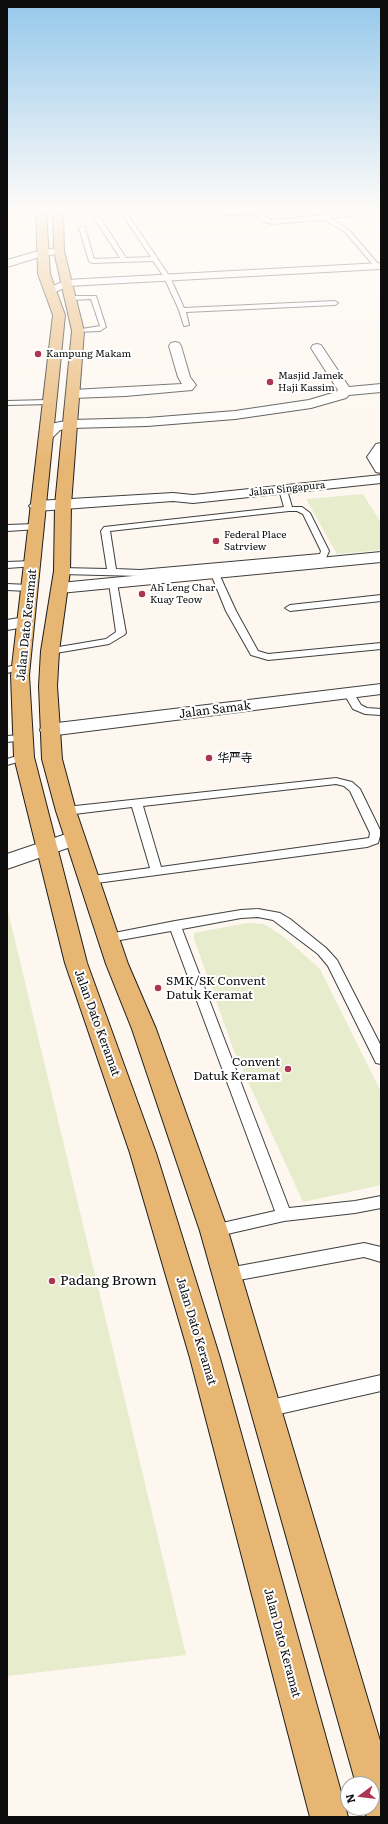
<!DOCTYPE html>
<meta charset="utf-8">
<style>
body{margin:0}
#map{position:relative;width:388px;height:1824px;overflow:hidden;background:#fdf7ef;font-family:Literata,serif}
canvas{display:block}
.frame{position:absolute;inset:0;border:8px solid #0d0d0d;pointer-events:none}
.north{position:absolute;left:340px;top:1776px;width:40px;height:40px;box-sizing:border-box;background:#fff;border:1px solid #9e9e9e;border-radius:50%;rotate:255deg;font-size:11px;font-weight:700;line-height:16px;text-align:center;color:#0d0d0d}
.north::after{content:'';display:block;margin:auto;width:14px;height:18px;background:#ac3551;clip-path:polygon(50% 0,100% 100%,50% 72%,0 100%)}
</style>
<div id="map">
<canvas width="388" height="1824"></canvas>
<div class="frame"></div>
<div class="north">N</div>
</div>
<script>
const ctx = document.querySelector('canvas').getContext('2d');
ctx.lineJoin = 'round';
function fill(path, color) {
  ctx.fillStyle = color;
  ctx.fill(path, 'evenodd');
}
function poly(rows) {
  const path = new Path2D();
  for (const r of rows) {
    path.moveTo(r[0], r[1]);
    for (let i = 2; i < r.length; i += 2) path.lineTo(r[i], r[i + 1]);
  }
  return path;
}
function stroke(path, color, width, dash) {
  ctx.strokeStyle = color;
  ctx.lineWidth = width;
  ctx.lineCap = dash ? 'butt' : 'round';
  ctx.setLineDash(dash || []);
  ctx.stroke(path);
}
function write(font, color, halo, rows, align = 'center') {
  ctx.font = font + ' Literata,"Noto Sans SC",serif';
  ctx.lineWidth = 4;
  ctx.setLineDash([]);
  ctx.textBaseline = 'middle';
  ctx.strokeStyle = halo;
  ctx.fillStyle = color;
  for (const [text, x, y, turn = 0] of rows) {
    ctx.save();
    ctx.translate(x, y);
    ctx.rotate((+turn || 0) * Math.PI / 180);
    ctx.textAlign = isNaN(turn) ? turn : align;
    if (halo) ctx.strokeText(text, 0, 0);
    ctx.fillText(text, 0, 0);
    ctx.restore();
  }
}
fill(poly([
 [363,494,381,523,381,550,337,554,306,499],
 [7,907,186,1655,7,1676],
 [247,923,264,924,283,936,320,969,381,1092,381,1185,303,1202,234,1051,194,939,194,933]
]), '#e7eccd');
const service = poly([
 [111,210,125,210,170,277,184,308,335,301,338,303,335,305,186,312,189,325,184,326,179,310,164,277,153,261,92,263,89,261,79,228,82,226,85,228,94,259,120,258,93,216,99,212,111,210],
 [120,211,151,257,126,258,99,216,120,211],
 [210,210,255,210,271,220,381,210,381,213,330,218,349,230,380,266,375,267,345,232,324,220,271,224,263,221,254,214,228,215,210,210],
 [96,296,106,327,100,331,76,332,76,330,100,326,91,299,71,300,68,298,71,296,96,296],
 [48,400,51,400,51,404,7,405,7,401,48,400],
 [280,488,286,488,287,490,292,507,302,507,310,513,329,551,326,558,140,576,62,574,58,571,62,568,107,569,101,531,104,527,284,507,279,490,280,488],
 [289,511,297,511,303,514,321,551,320,554,140,570,116,569,110,531,289,511],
 [36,524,39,525,39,529,7,531,7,525,36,524],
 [33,561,36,562,37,564,36,566,7,568,7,562,33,561],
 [215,571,219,574,236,611,258,651,268,654,381,643,381,649,268,660,251,655,226,611,211,574,215,571],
 [113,580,117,583,126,633,124,635,109,644,50,654,47,653,45,651,47,649,106,639,116,632,109,583,113,580],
 [7,584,29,585,33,588,29,591,7,590,7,584],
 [381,595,381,601,290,611,285,608,290,605,381,595],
 [21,664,26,667,24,669,7,673,7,667,21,664],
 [349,691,353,692,361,705,367,708,381,709,381,715,365,714,353,709,344,694,349,691],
 [22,735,27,738,26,740,7,742,7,736,22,735],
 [24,754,28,755,29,757,28,759,7,765,7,759,24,754],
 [336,778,352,782,360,789,381,832,378,843,367,847,89,884,85,883,83,880,85,877,150,868,132,807,66,815,60,811,66,807,336,778],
 [336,784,344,786,350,791,370,833,369,838,161,867,143,806,336,784],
 [258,909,280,913,290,919,326,948,337,960,381,1046,381,1064,376,1063,328,966,318,954,273,920,258,917,241,918,182,929,289,1208,355,1201,381,1196,381,1208,355,1213,284,1221,214,1237,209,1236,207,1231,209,1226,275,1211,171,931,109,942,105,941,103,938,105,935,109,934,175,921,241,910,258,909],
 [364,1243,381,1247,381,1262,364,1257,228,1282,223,1280,220,1275,223,1270,228,1268,364,1243],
 [381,1375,381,1391,266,1417,260,1415,258,1409,260,1403,266,1401,381,1375]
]);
const minor = poly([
 [7,210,25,210,20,213,7,214,7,210],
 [59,248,64,251,63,253,43,256,7,267,7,260,42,250,59,248],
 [381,263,381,269,68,286,51,294,45,291,47,289,66,280,381,263],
 [175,342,179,343,181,346,190,377,196,385,192,390,125,396,73,398,68,397,66,394,68,391,73,390,182,384,178,377,169,346,171,343,175,342],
 [317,344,321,345,349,387,381,384,381,392,349,395,346,398,311,408,235,419,147,426,71,428,60,430,51,439,46,440,41,439,39,436,50,424,71,420,147,418,235,411,309,400,336,392,338,390,311,348,313,345,317,344],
 [381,443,381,473,376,472,367,457,376,444,381,443],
 [381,475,381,483,193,503,173,501,37,511,32,509,29,506,32,503,37,501,173,493,193,495,381,475],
 [381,552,381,562,60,593,54,591,52,588,54,585,60,583,381,552],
 [25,617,31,618,34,622,31,626,7,630,7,620,25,617],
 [381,684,381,694,49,736,42,734,40,730,42,726,49,724,381,684],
 [75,831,82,833,85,838,82,843,7,869,7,854,75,831]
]);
const primary = poly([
 [36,210,46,210,50,274,65,315,29,675,34,757,87,963,156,1153,220,1358,348,1817,310,1817,190,1358,130,1153,65,963,14,757,11,675,53,315,38,274,36,210],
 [53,210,63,210,64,251,84,331,71,505,70,571,59,651,57,686,62,759,76,811,128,964,156,1029,228,1231,381,1744,381,1817,367,1817,363,1808,372,1808,372,1784,356,1784,200,1231,132,1029,106,964,56,811,42,759,39,686,41,651,54,571,55,505,72,331,54,251,53,210]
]);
stroke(service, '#404040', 2);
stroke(minor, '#404040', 2);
stroke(primary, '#1e1e1e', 2);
fill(service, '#fff');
fill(minor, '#fff');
fill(primary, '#e8b673');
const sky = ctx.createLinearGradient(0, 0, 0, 465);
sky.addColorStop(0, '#95c8eb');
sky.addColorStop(0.45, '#fefbf8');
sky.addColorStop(1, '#fefbf800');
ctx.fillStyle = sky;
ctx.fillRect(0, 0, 388, 465);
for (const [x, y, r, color] of [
 [38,354,4,"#ac3551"],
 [270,382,4,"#ac3551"],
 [216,541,4,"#ac3551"],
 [142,594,4,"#ac3551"],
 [209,758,4,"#ac3551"],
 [158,988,4,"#ac3551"],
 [288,1069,4,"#ac3551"],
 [52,1281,4,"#ac3551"]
]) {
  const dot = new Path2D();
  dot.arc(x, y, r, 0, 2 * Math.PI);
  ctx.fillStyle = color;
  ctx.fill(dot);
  stroke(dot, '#fff', 1.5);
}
write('10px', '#0d0d0d', '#fff', [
 ["Kampung Makam",46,354],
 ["Masjid Jamek",278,376],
 ["Haji Kassim",278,388],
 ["Federal Place",224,535],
 ["Satrview",224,547],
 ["Ah Leng Char",150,588],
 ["Kuay Teow",150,600]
], 'left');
write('10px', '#0d0d0d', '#fff', [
 ["Jalan Singapura",287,489,-6]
]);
write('12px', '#0d0d0d', '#fff', [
 ["Jalan Dato Keramat",27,625,-84],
 ["Jalan Samak",215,710,-7],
 ["Jalan Dato Keramat",97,1023,70],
 ["Jalan Dato Keramat",196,1331,73],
 ["Jalan Dato Keramat",282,1643,75]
]);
write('12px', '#0d0d0d', '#fff', [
 ["华严寺",217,758],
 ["SMK/SK Convent",166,981],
 ["Datuk Keramat",166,995],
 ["Convent",280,1062,"right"],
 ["Datuk Keramat",280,1076,"right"]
], 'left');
write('14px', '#0d0d0d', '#fff', [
 ["Padang Brown",60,1281]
], 'left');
</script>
